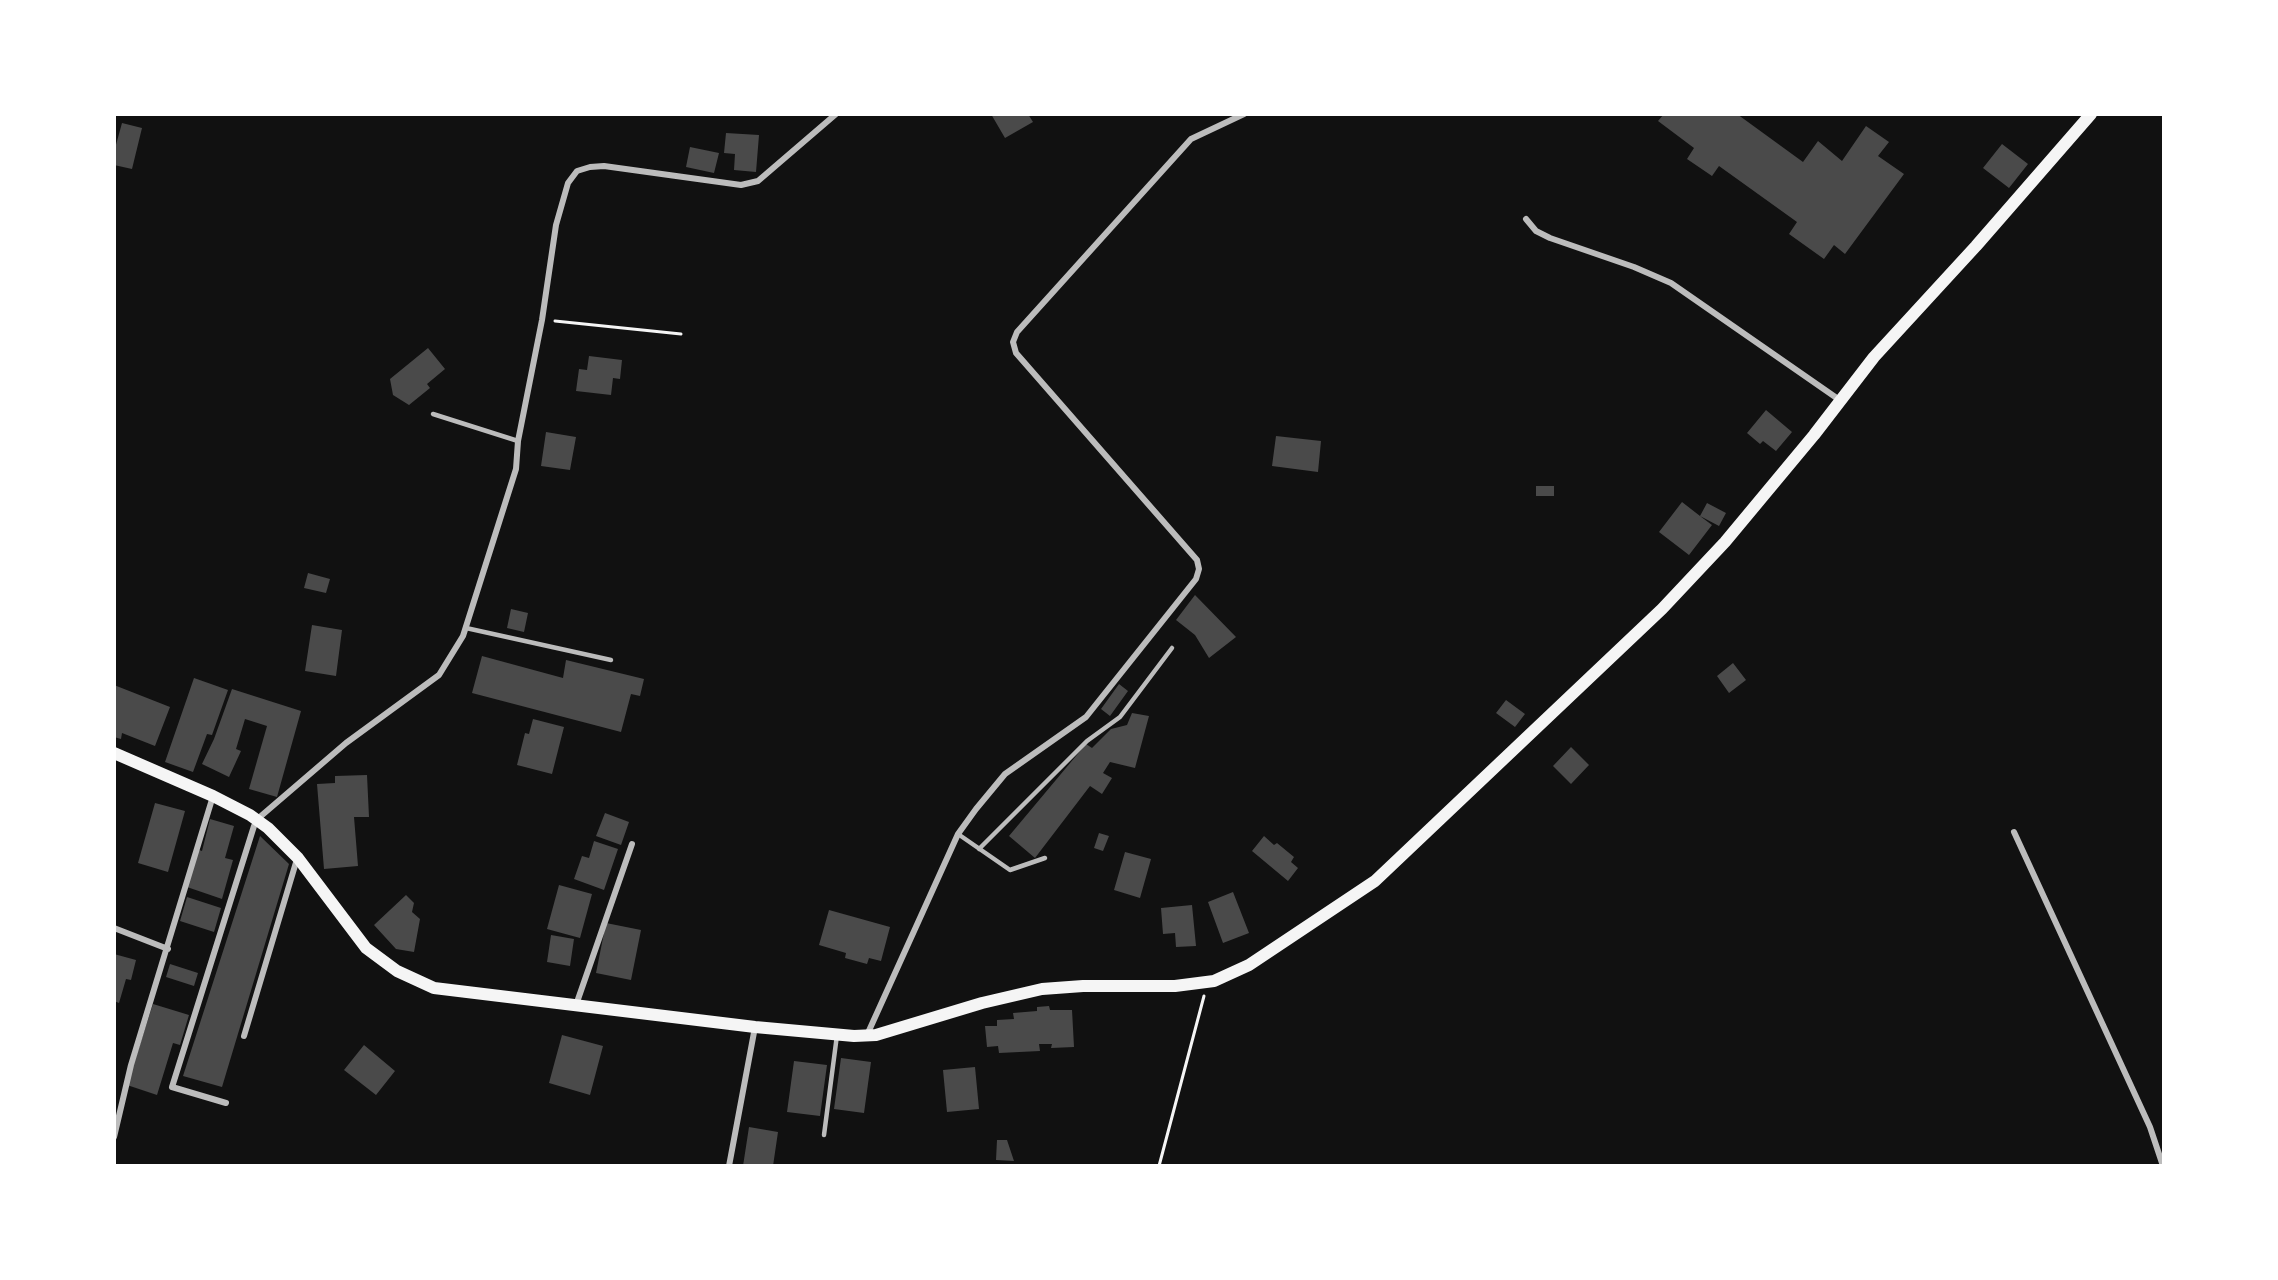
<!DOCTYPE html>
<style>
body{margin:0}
#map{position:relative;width:2278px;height:1280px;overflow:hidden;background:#111;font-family:Barlow,sans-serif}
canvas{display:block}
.frame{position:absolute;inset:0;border:116px solid #fff;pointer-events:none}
</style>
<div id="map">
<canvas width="2278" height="1280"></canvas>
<div class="frame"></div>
</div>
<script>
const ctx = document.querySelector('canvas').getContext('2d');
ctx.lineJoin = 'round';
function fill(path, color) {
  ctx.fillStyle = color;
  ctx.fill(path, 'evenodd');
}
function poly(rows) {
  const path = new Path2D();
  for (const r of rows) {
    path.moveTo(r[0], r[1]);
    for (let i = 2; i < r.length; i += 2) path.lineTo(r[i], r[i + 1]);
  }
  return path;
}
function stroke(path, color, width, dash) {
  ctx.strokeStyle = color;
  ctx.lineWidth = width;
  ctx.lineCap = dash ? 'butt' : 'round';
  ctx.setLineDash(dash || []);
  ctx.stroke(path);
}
fill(poly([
 [991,114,1028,114,1033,122,1005,138],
 [1664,114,1737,114,1803,162,1818,141,1842,161,1866,126,1889,142,1878,156,1904,174,1845,254,1834,245,1824,259,1789,234,1797,222,1719,166,1712,176,1687,159,1694,148,1658,121],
 [122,123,142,128,132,169,114,165,114,152],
 [726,133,759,135,756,172,734,170,735,154,724,153],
 [2002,144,2028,164,2009,188,1983,168],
 [690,147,719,153,714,173,686,167],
 [428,348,445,369,427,384,430,388,409,405,393,395,390,379],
 [589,356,622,360,620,379,613,378,611,395,576,391,579,369,587,370],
 [1766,410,1792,432,1776,451,1763,441,1760,444,1747,433],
 [546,432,576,437,570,470,541,466],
 [1276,436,1321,441,1318,472,1272,466],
 [1536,486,1554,486,1554,496,1536,496],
 [1682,502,1700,516,1707,503,1726,513,1719,526,1700,516,1712,525,1689,555,1659,532],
 [308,573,330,579,326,593,304,588],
 [1195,595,1236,637,1209,658,1195,635,1176,620],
 [511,609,528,613,524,632,507,628],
 [312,625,342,630,336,676,305,671],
 [482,656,563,678,566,660,644,679,640,696,631,694,621,732,472,693],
 [1733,663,1746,680,1729,693,1717,676],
 [194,678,228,690,212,735,207,734,193,772,165,762],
 [1119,684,1128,691,1110,716,1101,709],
 [114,685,170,707,155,746,122,733,121,739,114,737],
 [232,689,301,711,277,797,249,789,267,726,245,719,236,749,241,751,229,777,202,764,214,739],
 [1506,700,1525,714,1515,727,1496,713],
 [1132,713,1149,716,1135,768,1110,762,1103,773,1112,778,1102,794,1090,786,1035,858,1009,836,1086,744,1092,748,1111,729,1127,725],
 [533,719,564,727,552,774,517,765,525,733,529,734],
 [1571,747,1589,765,1571,784,1553,766],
 [367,775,369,817,354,817,358,866,324,869,317,784,335,783,335,776],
 [155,803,185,811,168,872,138,863],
 [605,813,629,822,621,845,596,836],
 [210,819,234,826,225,858,233,860,222,899,187,887,199,850,202,851],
 [1099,833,1109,836,1103,851,1094,848],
 [260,836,289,864,222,1087,183,1076],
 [1264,836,1274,845,1277,843,1294,857,1291,862,1298,868,1288,881,1252,851],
 [594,841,618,849,604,890,574,879,582,856,589,858],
 [1125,852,1151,859,1140,898,1114,890],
 [559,885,592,894,580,938,547,929],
 [1233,892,1249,933,1223,943,1208,902],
 [406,895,414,903,412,912,420,919,414,952,396,949,374,925],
 [187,897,221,908,214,932,180,921],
 [1192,905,1196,946,1176,947,1175,933,1163,934,1161,908],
 [829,910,890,927,881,961,869,958,867,964,845,958,846,953,819,945],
 [606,923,641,930,631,980,596,973],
 [551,935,574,939,570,966,547,962],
 [114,954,136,960,131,980,126,979,119,1003,114,1001],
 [170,964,198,973,194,986,166,977],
 [153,1004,189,1015,180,1045,173,1043,157,1095,127,1085],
 [1049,1006,1050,1010,1072,1010,1074,1047,1051,1048,1052,1044,1039,1044,1040,1051,999,1053,998,1046,987,1047,985,1026,997,1026,997,1020,1014,1019,1013,1013,1037,1011,1037,1007],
 [562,1035,603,1046,590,1095,549,1083],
 [364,1045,395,1071,376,1095,344,1070],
 [841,1058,871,1062,864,1113,834,1109],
 [794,1061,827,1065,820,1116,787,1112],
 [975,1067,979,1109,947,1112,943,1070],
 [749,1127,778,1132,773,1166,743,1166],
 [997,1140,1007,1140,1014,1161,996,1160]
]), '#4a4a4a');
stroke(poly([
 [555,321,681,334],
 [1159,1166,1204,996]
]), '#f5f5f5', 3);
stroke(poly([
 [433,414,518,441],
 [466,628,611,660],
 [958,834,1010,870,1045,858],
 [979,849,1087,741,1120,717,1172,648],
 [824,1135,837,1035]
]), '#bcbcbc', 4.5);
stroke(poly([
 [1526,219,1536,231,1550,238,1634,267,1671,283,1841,401],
 [2014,832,2150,1127,2163,1166],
 [114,928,168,949],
 [576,1005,632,844],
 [867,1035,958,834,976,809,1005,774,1086,717,1196,579,1199,569,1197,560,1016,353,1013,342,1017,332,1191,139,1244,114],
 [244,1036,297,859],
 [226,1103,172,1087,254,826,261,816,346,743,439,675,463,636,516,469,518,441,542,320,556,225,568,183,577,171,590,167,604,166,741,185,758,181,836,114],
 [114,1137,131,1065,213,796],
 [729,1166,755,1027]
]), '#bcbcbc', 6);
stroke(poly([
 [114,753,213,796,250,815,268,828,298,858,366,948,397,971,434,988,755,1027,854,1036,876,1035,982,1003,1042,989,1083,986,1175,986,1214,981,1249,965,1375,881,1662,609,1725,542,1814,435,1874,357,1976,246,2091,114]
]), '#f5f5f5', 12);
</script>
